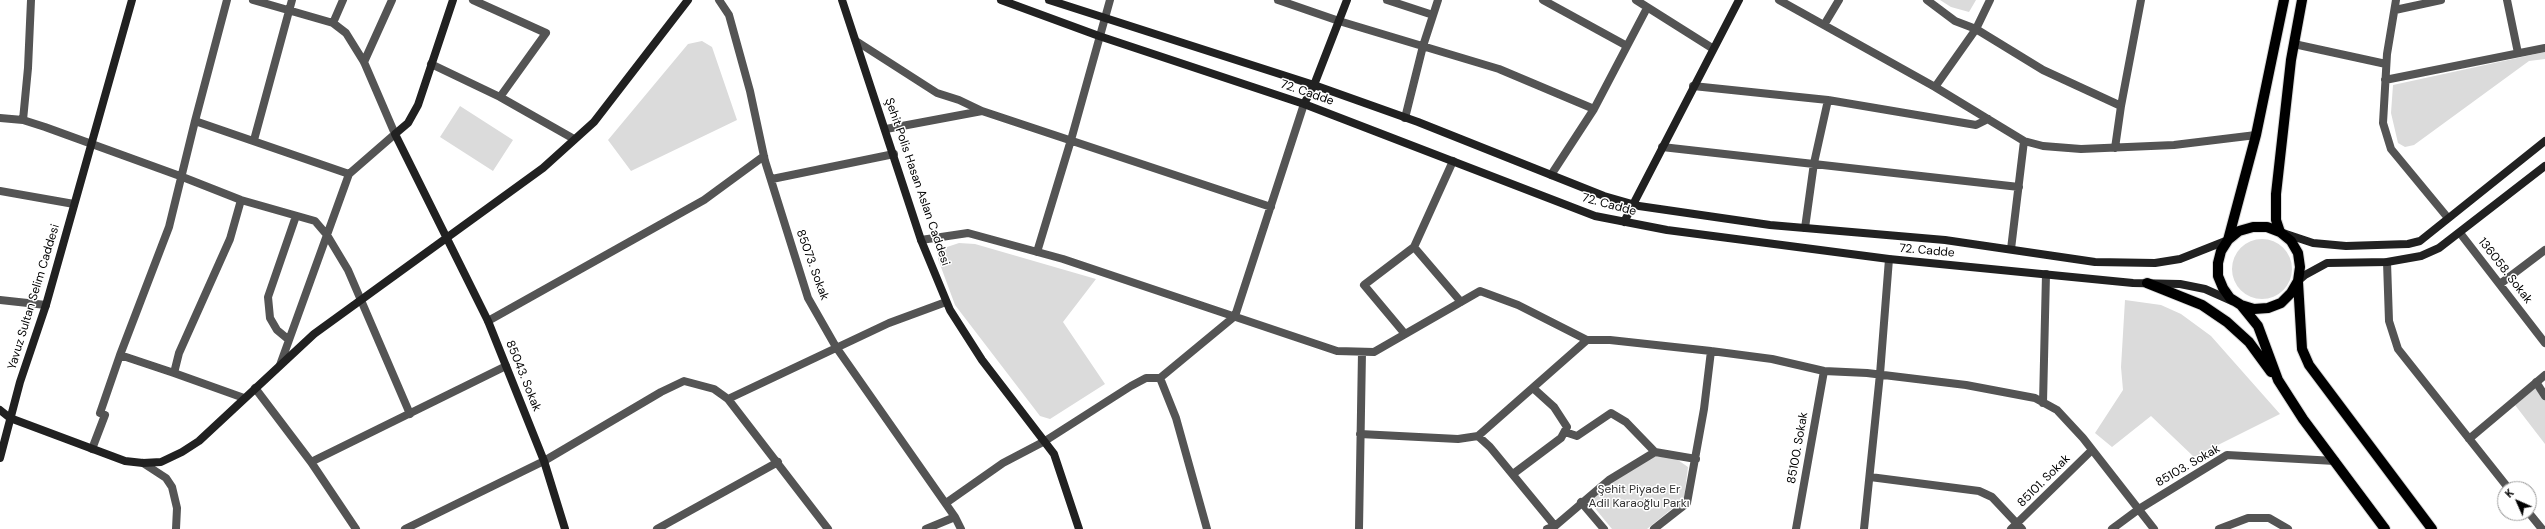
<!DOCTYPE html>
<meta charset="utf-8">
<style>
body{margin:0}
#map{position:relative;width:2545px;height:529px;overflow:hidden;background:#fff;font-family:"DM Sans",sans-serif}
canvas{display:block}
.north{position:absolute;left:2497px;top:481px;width:40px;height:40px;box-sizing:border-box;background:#fff;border:1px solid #999;border-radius:50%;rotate:315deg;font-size:11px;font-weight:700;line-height:16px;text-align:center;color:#000}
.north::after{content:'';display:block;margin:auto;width:14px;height:18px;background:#000;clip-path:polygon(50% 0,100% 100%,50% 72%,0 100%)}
</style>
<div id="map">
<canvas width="2545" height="529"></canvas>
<div class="north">K</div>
</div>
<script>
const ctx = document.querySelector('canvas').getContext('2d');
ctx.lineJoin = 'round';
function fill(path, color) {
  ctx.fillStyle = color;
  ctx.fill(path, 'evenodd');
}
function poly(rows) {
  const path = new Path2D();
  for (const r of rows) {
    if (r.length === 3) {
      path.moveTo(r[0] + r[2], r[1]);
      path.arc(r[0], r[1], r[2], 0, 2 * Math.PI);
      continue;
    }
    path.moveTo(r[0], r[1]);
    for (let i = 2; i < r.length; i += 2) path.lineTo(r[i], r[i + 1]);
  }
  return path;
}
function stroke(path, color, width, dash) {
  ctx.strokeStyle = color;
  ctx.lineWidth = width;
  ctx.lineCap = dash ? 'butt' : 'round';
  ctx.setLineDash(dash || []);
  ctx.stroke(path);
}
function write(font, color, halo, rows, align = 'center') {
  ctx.font = font + ' "DM Sans",sans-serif';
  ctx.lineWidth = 3;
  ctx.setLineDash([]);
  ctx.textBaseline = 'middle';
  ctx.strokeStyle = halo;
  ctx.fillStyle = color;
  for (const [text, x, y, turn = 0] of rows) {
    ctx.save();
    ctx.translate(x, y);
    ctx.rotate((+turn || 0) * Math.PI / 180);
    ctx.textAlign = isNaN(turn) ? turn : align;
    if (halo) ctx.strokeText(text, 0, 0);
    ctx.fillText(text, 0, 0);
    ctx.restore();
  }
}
fill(poly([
 [1940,0,1976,0,1969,12,1951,7],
 [702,41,712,47,737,120,631,171,608,140,688,44],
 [2545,52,2545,59,2529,61,2414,145,2405,147,2398,143,2391,113,2393,85],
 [460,106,513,140,493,171,440,137],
 [2262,269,30],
 [959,243,975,244,1096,279,1063,322,1105,384,1050,419,1040,416,955,305,938,259,941,249],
 [2125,300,2161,305,2181,314,2211,336,2280,414,2194,457,2151,416,2112,447,2095,433,2123,390,2121,367],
 [2535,388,2545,400,2545,444,2515,405],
 [1672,456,1688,467,1684,499,1647,529,1612,529,1589,501,1643,457]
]), '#dbdbdb');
const primary = poly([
 [2280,232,2267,227,2253,227,2239,231,2228,240,2221,251,2218,263,2218,276,2223,288,2230,298,2241,305,2254,309,2268,308,2281,303,2291,293,2298,281,2300,267,2298,253,2291,241,2280,232,2276,220,2276,194,2291,60,2302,0],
 [2228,240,2256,135,2284,0],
 [2298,282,2302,349,2309,365,2432,529],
 [2147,283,2202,305,2227,322,2249,342,2271,372],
 [2241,305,2258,326,2278,380,2303,419,2385,529]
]);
stroke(primary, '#dbdbdb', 12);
stroke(poly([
 [227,0,195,121,349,174],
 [253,0,333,23,346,33,364,62,395,134,349,174,280,365],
 [473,0,546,33,500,97],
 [719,0,729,15,750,91,765,161,808,298,836,347,955,517,961,529],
 [1278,0,1339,21,1499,69,1594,109],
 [1387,0,1433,15],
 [1543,0,1627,46],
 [1636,0,1712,48],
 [1779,0,1935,87,2024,141,2043,146,2081,149,2174,145,2256,135],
 [1927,0,1955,21,1976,29,2043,70,2121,106],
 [2396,0,2387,54,2383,123,2391,149,2448,218],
 [2507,0,2518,53],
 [2395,10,2441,0],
 [333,23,343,0],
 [1824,25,1839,0],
 [856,41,937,93,959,100,982,111],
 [2294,44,2386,64],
 [364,62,392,0],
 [431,64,500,97,574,139],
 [2385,80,2545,48],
 [1693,86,1828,100,1976,125,1988,119],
 [1935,87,1976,29,1990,0],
 [0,118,23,120,45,127,180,176,241,200,315,221,327,235,348,270,410,414],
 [1405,118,1423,46,1438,0],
 [23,120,28,68,31,0],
 [886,129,982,111,1271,207],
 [254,140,292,0],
 [1662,147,2019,187],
 [2115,148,2121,106,2141,0],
 [1453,161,1414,247,1461,302],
 [1551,175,1594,109,1647,8],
 [772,179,894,154],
 [0,191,74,204],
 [241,200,230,239,179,353,174,373,244,398],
 [1805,228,1814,163,1828,100],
 [2460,233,2545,343],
 [921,240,968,233,1063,259,1337,351,1374,352,1480,291,1518,305,1587,340,1610,340,1711,351,1772,359,1824,371,1867,373,1966,385,2035,398,2057,410,2083,438,2154,529],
 [2011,249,2024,141],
 [1037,252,1071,140,1110,0],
 [2387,262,2389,321,2398,349,2509,489],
 [2500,284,2545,250],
 [0,300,46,305],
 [488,321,704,200,764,156],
 [1405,334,1364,285,1414,247],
 [289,340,277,330,270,318,268,297,296,216],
 [120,355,174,373],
 [1160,378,1235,316,1304,104],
 [2536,382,2545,396],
 [255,388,311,462,356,529],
 [728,399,889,323,946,302],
 [2043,403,2046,274],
 [1565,432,1577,436,1611,413,1626,422,1655,452],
 [1360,434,1458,439,1478,436,1587,340],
 [1478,436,1490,447,1555,526],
 [2469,439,2545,375],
 [92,449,105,415,100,413,120,355,169,227,195,121],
 [311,462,506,366],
 [143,463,166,478,172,487,177,508,176,529],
 [1513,474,1561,438,1567,427,1554,407,1533,388],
 [1870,477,1979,491,1992,497,2022,529],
 [1581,502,1604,529],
 [946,503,1003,463,1045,441,1131,386,1146,378,1160,378,1176,418,1207,529],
 [2529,513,2542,529],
 [405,529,544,461,661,392,684,381,714,389,728,399,828,529],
 [657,529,778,462],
 [926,529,955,517],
 [1359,529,1362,352],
 [1547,529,1555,526,1609,480,1655,452,1696,459],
 [1654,529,1687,503,1704,409,1711,351],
 [1796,529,1824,371],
 [1864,529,1880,374,1889,259],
 [2011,529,2092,450],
 [2112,529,2139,509,2227,455,2335,461],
 [2219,529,2248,518,2269,518,2288,529]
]), '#545454', 8);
stroke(poly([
 [453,0,418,105,408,123,395,134,488,321,544,461,565,529],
 [842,0,921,240,950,310,982,360,1054,454,1079,529],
 [1001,0,1099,36,1304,104,1595,216,1667,230,1889,259,2133,283,2180,284,2205,289,2232,301],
 [1049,0,1314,85,1418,122,1604,196,1639,206,1770,225,1945,240,2095,262,2155,263,2180,259,2228,240],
 [1304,104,1314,85,1347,0],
 [1624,222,1739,0],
 [2283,233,2313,243,2346,246,2408,244,2420,241,2545,141],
 [2298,281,2305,275,2327,263,2387,262,2421,256,2439,248,2545,166],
 [0,410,10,418,125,461,143,463,161,462,182,452,199,441,314,334,543,168,594,122,688,0],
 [0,458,20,382,46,305,132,0]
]), '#212121', 8);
stroke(primary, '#000', 10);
write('12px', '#000', '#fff', [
 ["72. Cadde",1307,93,19],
 ["Şehit Polis Hasan Aslan Caddesi",917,182,71],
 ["72. Cadde",1609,205,15],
 ["72. Cadde",1927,251,5],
 ["85073. Sokak",812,265,70],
 ["136058. Sokak",2505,271,52],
 ["Yavuz Sultan Selim Caddesi",34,297,-73],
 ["85043. Sokak",523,376,68],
 ["85100. Sokak",1798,448,-80],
 ["85103. Sokak",2188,466,-30],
 ["85101. Sokak",2044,481,-45]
]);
write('12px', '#323232', '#fff', [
 ["Şehit Piyade Er",1639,490],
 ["Adil Karaoğlu Parkı",1639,504]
]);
</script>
